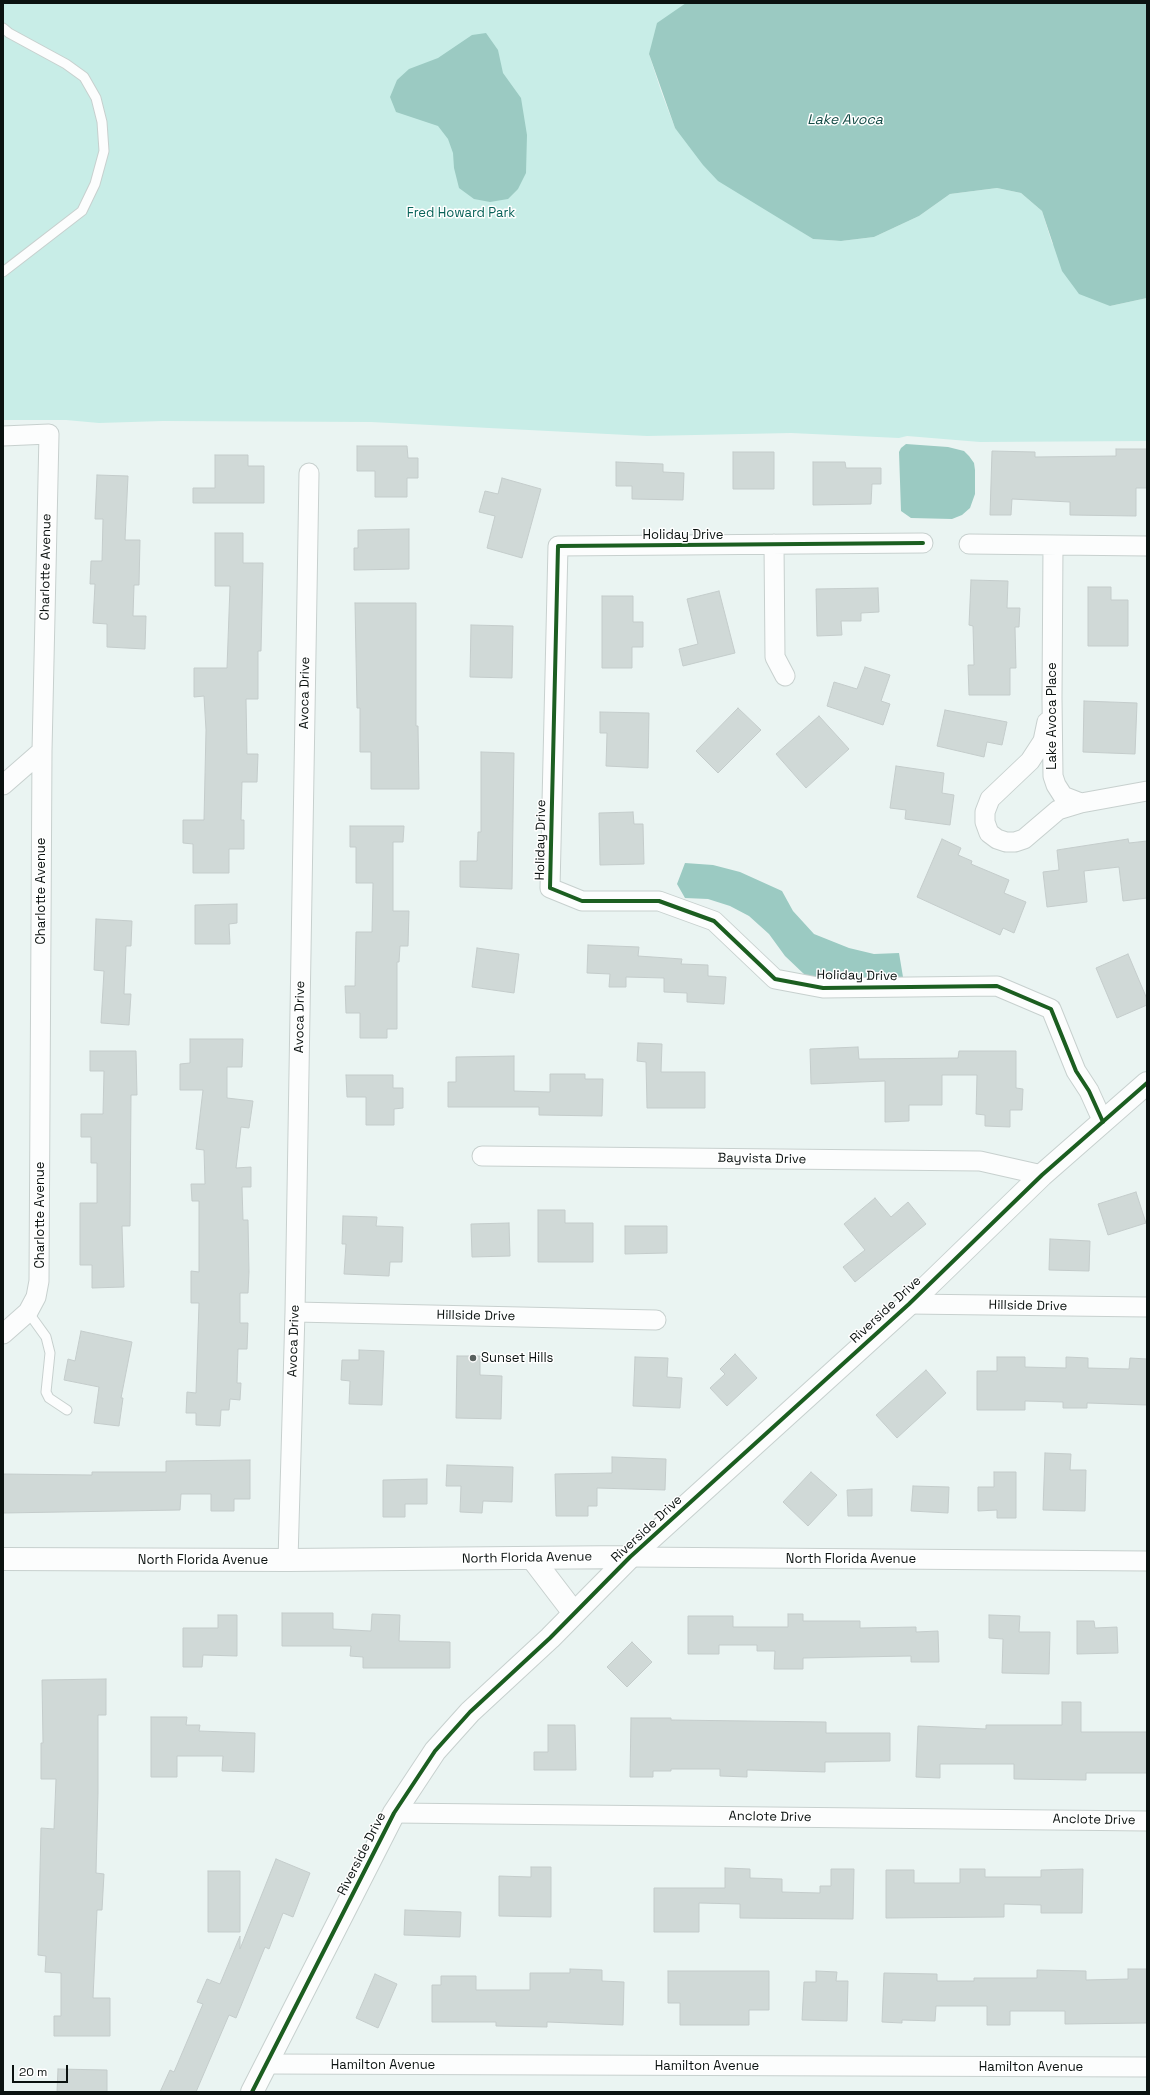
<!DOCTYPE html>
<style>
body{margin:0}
#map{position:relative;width:1150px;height:2095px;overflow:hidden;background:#eaf4f2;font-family:"Space Grotesk",sans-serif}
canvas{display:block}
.frame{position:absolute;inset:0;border:4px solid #0b1210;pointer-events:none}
.scale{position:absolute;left:12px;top:2065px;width:56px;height:18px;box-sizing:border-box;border:2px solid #0b1210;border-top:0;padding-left:5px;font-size:12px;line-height:14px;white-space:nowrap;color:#0b1210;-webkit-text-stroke:3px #fff;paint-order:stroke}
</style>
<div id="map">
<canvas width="1150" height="2095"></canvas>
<div class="frame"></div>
<div class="scale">20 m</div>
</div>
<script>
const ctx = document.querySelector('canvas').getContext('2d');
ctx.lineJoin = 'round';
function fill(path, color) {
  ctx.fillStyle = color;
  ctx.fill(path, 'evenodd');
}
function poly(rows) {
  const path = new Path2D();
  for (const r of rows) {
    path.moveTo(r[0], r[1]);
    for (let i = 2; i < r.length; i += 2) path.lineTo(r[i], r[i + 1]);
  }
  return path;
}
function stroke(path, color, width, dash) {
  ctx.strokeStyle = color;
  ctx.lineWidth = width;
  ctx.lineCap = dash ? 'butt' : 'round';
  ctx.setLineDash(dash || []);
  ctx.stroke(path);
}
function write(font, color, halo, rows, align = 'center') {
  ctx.font = font + ' "Space Grotesk",sans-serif';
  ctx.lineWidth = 3;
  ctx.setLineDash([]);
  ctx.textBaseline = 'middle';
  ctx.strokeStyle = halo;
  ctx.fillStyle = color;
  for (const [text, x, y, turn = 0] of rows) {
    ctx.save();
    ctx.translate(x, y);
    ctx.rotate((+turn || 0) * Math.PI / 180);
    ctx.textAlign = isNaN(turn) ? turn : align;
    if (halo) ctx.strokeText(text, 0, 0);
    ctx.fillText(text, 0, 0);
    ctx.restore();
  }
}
fill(poly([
 [3,3,686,3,678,10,649,54,661,91,675,128,758,204,813,239,841,241,874,237,919,216,950,194,997,188,1021,193,1042,211,1052,243,1110,306,1147,298,1147,441,980,442,907,436,899,438,791,433,647,436,371,422,163,421,99,423,66,420,3,420]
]), '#c8ede7');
fill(poly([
 [686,3,1147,3,1147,298,1110,306,1079,294,1062,271,1042,211,1021,193,997,188,950,194,919,216,874,237,841,241,813,239,718,181,703,165,675,128,649,54,657,23],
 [486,33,498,50,503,73,521,98,527,135,526,173,518,189,508,199,490,202,474,199,459,188,454,168,453,153,448,139,438,126,396,112,390,97,397,80,409,69,438,58,472,35],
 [906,444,948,447,964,451,969,456,974,463,975,470,975,494,970,508,962,515,952,519,911,518,901,511,899,452,901,448],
 [685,863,713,865,740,872,782,891,793,911,814,934,849,948,874,954,899,953,903,977,824,979,805,975,785,956,769,934,749,916,730,906,708,899,685,898,677,884]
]), '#9bcac2');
const building = poly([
 [357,446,407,446,408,458,418,458,418,478,407,478,407,497,375,497,375,471,357,471,357,446],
 [1116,449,1147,449,1147,488,1136,488,1136,516,1070,515,1070,502,1012,499,1011,515,990,515,992,451,1035,452,1035,457,1116,456,1116,449],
 [733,452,774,452,774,489,733,489,733,452],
 [215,455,248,455,248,466,264,466,264,503,193,503,193,488,215,488,215,455],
 [616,462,663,464,663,472,684,473,683,500,632,499,632,486,616,486,616,462],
 [813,462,845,462,846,468,881,468,881,484,872,484,871,504,813,505,813,462],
 [97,475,128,476,125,540,140,540,139,585,134,585,133,616,146,616,145,649,107,647,107,624,93,623,95,584,90,584,91,561,102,561,103,519,95,519,97,475],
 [502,478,541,489,522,558,487,548,495,516,479,512,485,491,498,494,502,478],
 [409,529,409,569,354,570,354,548,358,548,358,530,409,529],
 [215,533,243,533,243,563,263,563,261,651,258,651,258,699,246,699,247,754,258,754,257,782,242,782,241,820,244,820,244,849,229,849,229,873,193,873,193,844,183,843,183,820,204,820,206,730,204,696,194,697,194,668,227,668,230,586,215,586,215,533],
 [971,580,1008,581,1007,608,1020,608,1019,627,1015,627,1016,668,1010,668,1010,695,969,695,968,665,974,665,973,626,969,625,971,580],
 [1088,587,1111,587,1111,600,1128,600,1128,646,1088,646,1088,587],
 [878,588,879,612,861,613,861,621,841,621,842,635,817,636,816,589,878,588],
 [719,591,735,653,683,666,679,649,698,644,687,599,719,591],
 [602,596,633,596,633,622,643,622,643,647,632,647,632,668,602,668,602,596],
 [355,603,416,603,416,726,418,726,419,789,371,789,371,752,360,752,360,708,357,708,355,603],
 [471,625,513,626,512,678,470,677,471,625],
 [865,667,890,675,881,701,890,704,883,725,827,706,834,682,857,689,865,667],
 [1084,701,1137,703,1135,754,1083,752,1084,701],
 [738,708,761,730,718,773,696,751,738,708],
 [945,710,1007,722,1002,745,987,742,984,757,937,746,945,710],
 [600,712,649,713,648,768,606,766,607,733,600,733,600,712],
 [819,716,849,749,806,788,776,754,819,716],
 [481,752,514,753,512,889,460,887,460,861,477,861,478,832,481,832,481,752],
 [896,766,944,773,942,793,954,795,950,825,905,819,906,810,890,808,896,766],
 [633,812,634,824,643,824,644,864,600,865,599,813,633,812],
 [350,826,404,826,403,842,393,842,393,911,409,911,408,946,400,946,399,962,397,962,397,1029,387,1029,387,1038,360,1038,360,1013,346,1013,345,986,355,986,356,932,372,932,373,883,356,883,356,847,350,847,350,826],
 [942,839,961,848,958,855,972,861,971,864,1009,880,1004,893,1026,902,1014,933,1003,928,1000,935,917,897,942,839],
 [1128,839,1129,843,1147,841,1147,898,1123,901,1119,867,1084,871,1087,902,1047,907,1043,872,1059,870,1057,850,1128,839],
 [237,904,237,923,229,924,230,944,195,944,195,905,237,904],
 [96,919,132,921,131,946,126,946,124,994,131,994,129,1025,101,1023,104,971,94,970,96,919],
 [588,945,639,947,638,956,682,959,681,964,708,965,708,976,726,977,724,1004,687,1002,687,993,664,992,664,978,626,977,626,987,609,987,610,974,587,973,588,945],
 [477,948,519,954,514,993,472,987,477,948],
 [1128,954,1147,999,1147,1005,1117,1018,1096,968,1128,954],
 [190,1039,243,1039,242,1067,227,1067,227,1098,253,1101,249,1128,241,1127,236,1168,251,1167,251,1187,242,1187,243,1220,248,1220,249,1272,248,1293,240,1293,240,1323,248,1323,247,1349,238,1349,237,1383,241,1383,240,1400,230,1399,229,1410,221,1410,220,1426,196,1425,196,1413,186,1413,187,1392,196,1393,199,1303,191,1303,191,1271,199,1272,199,1201,192,1201,191,1184,205,1184,204,1150,196,1149,203,1090,180,1090,180,1064,190,1063,190,1039],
 [638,1043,662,1044,661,1072,705,1072,705,1108,647,1108,646,1062,637,1061,638,1043],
 [858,1047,859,1059,958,1058,959,1051,1016,1051,1016,1088,1023,1089,1022,1110,1010,1110,1010,1127,985,1126,985,1115,976,1114,977,1075,942,1075,942,1105,909,1105,909,1121,885,1122,885,1081,811,1084,810,1049,858,1047],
 [90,1051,136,1051,137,1095,131,1095,130,1226,122,1226,124,1287,92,1288,92,1265,80,1265,80,1203,97,1203,97,1163,91,1163,91,1137,81,1137,81,1114,103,1114,104,1071,90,1071,90,1051],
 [514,1056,514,1091,550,1092,550,1074,585,1074,585,1079,603,1079,602,1116,539,1115,539,1107,448,1107,448,1082,456,1082,456,1057,514,1056],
 [346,1075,393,1075,393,1088,403,1088,403,1108,394,1109,394,1125,366,1125,366,1097,347,1097,346,1075],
 [1136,1192,1146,1223,1108,1235,1098,1204,1136,1192],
 [875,1198,891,1217,908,1202,926,1224,855,1282,843,1267,865,1250,844,1224,875,1198],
 [538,1210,565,1210,565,1223,593,1223,593,1262,538,1262,538,1210],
 [343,1216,377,1217,376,1226,403,1227,402,1262,390,1262,389,1276,344,1274,346,1244,342,1244,343,1216],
 [509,1223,510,1256,472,1257,471,1224,509,1223],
 [625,1226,667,1226,667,1253,625,1254,625,1226],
 [1050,1239,1090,1241,1089,1271,1049,1270,1050,1239],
 [81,1331,132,1342,121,1398,123,1398,119,1426,94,1423,99,1387,64,1380,68,1359,75,1361,81,1331],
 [359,1350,384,1351,382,1405,349,1404,350,1381,341,1380,342,1360,359,1360,359,1350],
 [735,1354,757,1378,727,1406,710,1388,725,1374,720,1369,735,1354],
 [457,1356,480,1356,480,1375,502,1376,501,1419,456,1418,457,1356],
 [635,1357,668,1358,667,1377,682,1378,680,1408,633,1406,635,1357],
 [997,1357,1025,1357,1025,1367,1066,1368,1066,1357,1088,1358,1088,1368,1129,1369,1130,1358,1147,1359,1147,1405,1087,1403,1087,1408,1063,1408,1063,1402,1025,1401,1025,1410,977,1410,977,1371,997,1371,997,1357],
 [926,1370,946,1393,897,1438,876,1415,926,1370],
 [1045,1453,1071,1454,1070,1470,1086,1470,1085,1511,1043,1510,1045,1453],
 [612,1457,666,1459,665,1490,597,1488,597,1506,588,1506,588,1516,556,1516,555,1474,612,1473,612,1457],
 [250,1460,250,1499,234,1499,234,1511,211,1511,211,1494,181,1494,180,1510,3,1513,3,1474,92,1475,92,1472,166,1472,166,1461,250,1460],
 [447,1465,513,1467,512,1502,483,1501,482,1513,460,1512,461,1486,446,1486,447,1465],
 [811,1472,837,1495,808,1526,783,1502,811,1472],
 [994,1472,1016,1472,1016,1518,997,1518,997,1510,978,1511,978,1487,994,1487,994,1472],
 [427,1479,427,1504,405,1504,405,1517,383,1517,383,1480,427,1479],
 [913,1486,949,1487,948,1513,911,1511,913,1486],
 [872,1489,872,1516,848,1516,847,1490,872,1489],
 [282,1613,333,1613,333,1629,371,1631,372,1614,400,1615,399,1641,450,1642,450,1668,363,1668,363,1657,350,1656,351,1646,282,1646,282,1613],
 [788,1614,803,1614,803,1621,860,1621,860,1628,916,1627,916,1632,938,1631,939,1662,911,1662,911,1656,803,1658,803,1669,774,1669,775,1651,757,1651,757,1645,719,1645,719,1654,688,1654,688,1616,733,1616,733,1627,788,1627,788,1614],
 [218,1615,237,1615,237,1656,203,1655,202,1667,183,1667,183,1628,218,1628,218,1615],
 [989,1615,1020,1616,1019,1632,1050,1632,1049,1674,1002,1673,1003,1639,989,1638,989,1615],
 [1077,1621,1094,1621,1095,1628,1117,1627,1118,1653,1077,1654,1077,1621],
 [632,1642,652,1662,627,1687,607,1667,632,1642],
 [106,1679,106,1715,98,1715,98,1793,96,1873,104,1874,102,1910,97,1910,93,1998,110,1998,110,2036,54,2036,54,2016,61,2016,61,1973,45,1972,46,1956,38,1955,41,1828,54,1829,56,1779,41,1779,41,1743,43,1743,42,1680,106,1679],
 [1062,1702,1081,1702,1081,1732,1147,1732,1147,1773,1086,1773,1086,1780,1014,1779,1014,1764,940,1764,940,1778,916,1777,918,1726,986,1729,986,1725,1062,1725,1062,1702],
 [151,1717,187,1717,186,1725,200,1725,199,1731,255,1733,254,1772,222,1771,223,1756,177,1756,177,1777,151,1777,151,1717],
 [631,1718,671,1718,671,1720,826,1722,826,1733,890,1733,890,1761,825,1762,825,1772,747,1770,747,1777,720,1776,720,1769,671,1769,671,1771,653,1771,653,1777,630,1777,631,1718],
 [548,1725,575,1725,576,1770,534,1770,534,1752,548,1752,548,1725],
 [276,1859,310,1873,293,1917,283,1913,269,1949,265,1947,236,2018,229,2015,196,2092,160,2092,170,2070,174,2072,203,2004,197,2002,207,1979,220,1984,240,1936,240,1949,276,1859],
 [531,1867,551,1867,551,1917,499,1916,499,1876,531,1877,531,1867],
 [725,1868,750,1869,750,1878,782,1879,782,1892,820,1893,820,1886,831,1886,831,1869,854,1869,853,1919,740,1918,740,1904,699,1903,699,1932,654,1932,654,1888,725,1888,725,1868],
 [960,1869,985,1869,985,1877,1041,1877,1041,1870,1083,1869,1082,1913,1041,1913,1041,1905,1004,1904,1004,1917,886,1918,886,1870,914,1870,914,1883,960,1883,960,1869],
 [208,1871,240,1871,240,1932,208,1932,208,1871],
 [405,1910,461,1912,460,1937,404,1935,405,1910],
 [570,1969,602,1970,602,1981,624,1982,623,2025,547,2022,547,2027,496,2026,496,2022,432,2022,432,1985,441,1985,441,1976,476,1976,476,1990,530,1990,530,1973,570,1973,570,1969],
 [1128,1969,1147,1969,1147,2023,1065,2024,1065,2011,1010,2011,1010,2025,987,2025,987,2006,936,2006,935,2021,902,2020,902,2023,882,2022,884,1973,937,1974,937,1981,974,1981,974,1978,1037,1978,1037,1970,1086,1971,1086,1980,1128,1979,1128,1969],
 [668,1971,769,1971,769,2010,749,2010,749,2025,680,2025,680,2003,668,2003,668,1971],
 [816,1971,837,1972,836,1981,848,1981,847,2021,802,2020,804,1982,816,1982,816,1971],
 [375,1974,397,1984,378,2028,356,2018,375,1974],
 [58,2069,107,2070,107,2092,57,2092,58,2069]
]);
fill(building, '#d0d9d7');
stroke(building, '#c4cccb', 1);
const service = poly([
 [3,28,9,33,66,64,84,77,96,98,102,122,104,151,95,184,82,211,3,272],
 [28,1312,46,1337,50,1353,46,1392,49,1398,67,1410]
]);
const minor = poly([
 [3,436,49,434,42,751,39,1281,36,1297,28,1312,3,1334],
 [923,543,558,546,550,888,582,901,659,901,714,921,775,979,823,988,997,986,1051,1009,1076,1071,1089,1091,1103,1122],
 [774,544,775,657,785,676],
 [969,544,1147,546],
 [1053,546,1052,698,1053,776,1056,785,1063,796,1081,803,1147,791],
 [1047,722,1043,741,1030,761,990,799,985,812,985,822,989,833,997,839,1006,842,1015,842,1024,839,1058,810,1081,803],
 [3,785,42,751],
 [482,1156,980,1161,1042,1175],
 [909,1304,1147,1307],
 [295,1312,656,1320],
 [630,1557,1147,1561],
 [288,1560,295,1312,309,473],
 [394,1813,1147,1821],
 [267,2064,1147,2067]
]);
const tertiary = poly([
 [532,1558,574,1613],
 [3,1559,288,1560,630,1557],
 [252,2092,394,1813,435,1751,470,1712,550,1638,630,1557,909,1304,1042,1175,1147,1083]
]);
stroke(service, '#c7d0ce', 11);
stroke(minor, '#c7d0ce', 21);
stroke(tertiary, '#c7d0ce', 24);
stroke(service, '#fcfdfd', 9);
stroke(minor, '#fcfdfd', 19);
stroke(tertiary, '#fcfdfd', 22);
stroke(poly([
 [923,543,558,546,550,888,582,901,659,901,714,921,775,979,823,988,997,986,1051,1009,1076,1071,1089,1091,1103,1122],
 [252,2092,394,1813,435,1751,470,1712,550,1638,630,1557,909,1304,1042,1175,1147,1083]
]), '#1b5e20', 4);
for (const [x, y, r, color] of [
 [473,1358,4,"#59615f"]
]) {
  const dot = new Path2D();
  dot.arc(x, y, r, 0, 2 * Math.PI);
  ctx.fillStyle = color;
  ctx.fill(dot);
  stroke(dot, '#fff', 1.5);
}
write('13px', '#086259', '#fff', [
 ["Fred Howard Park",461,213]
]);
write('13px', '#0b1210', '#fff', [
 ["Holiday Drive",683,535],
 ["Charlotte Avenue",46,567,-89],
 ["Avoca Drive",305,693,-89],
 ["Lake Avoca Place",1052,716,-90],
 ["Holiday Drive",541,840,-89],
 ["Charlotte Avenue",41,891,-90],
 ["Holiday Drive",857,976,1],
 ["Avoca Drive",300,1017,-89],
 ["Bayvista Drive",762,1159,1],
 ["Charlotte Avenue",40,1215,-90],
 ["Hillside Drive",1028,1306,1],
 ["Riverside Drive",886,1310,-43],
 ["Hillside Drive",476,1316,1],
 ["Avoca Drive",294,1341,-88],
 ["Riverside Drive",647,1529,-43],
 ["North Florida Avenue",527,1558,-1],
 ["North Florida Avenue",851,1559],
 ["North Florida Avenue",203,1560],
 ["Anclote Drive",770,1817,1],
 ["Anclote Drive",1094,1820,1],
 ["Riverside Drive",362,1854,-63],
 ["Hamilton Avenue",383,2065],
 ["Hamilton Avenue",707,2066],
 ["Hamilton Avenue",1031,2067]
]);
write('13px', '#0b1210', '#fff', [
 ["Sunset Hills",481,1358]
], 'left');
write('italic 14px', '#124a44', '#fff', [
 ["Lake Avoca",845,120]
]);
</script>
